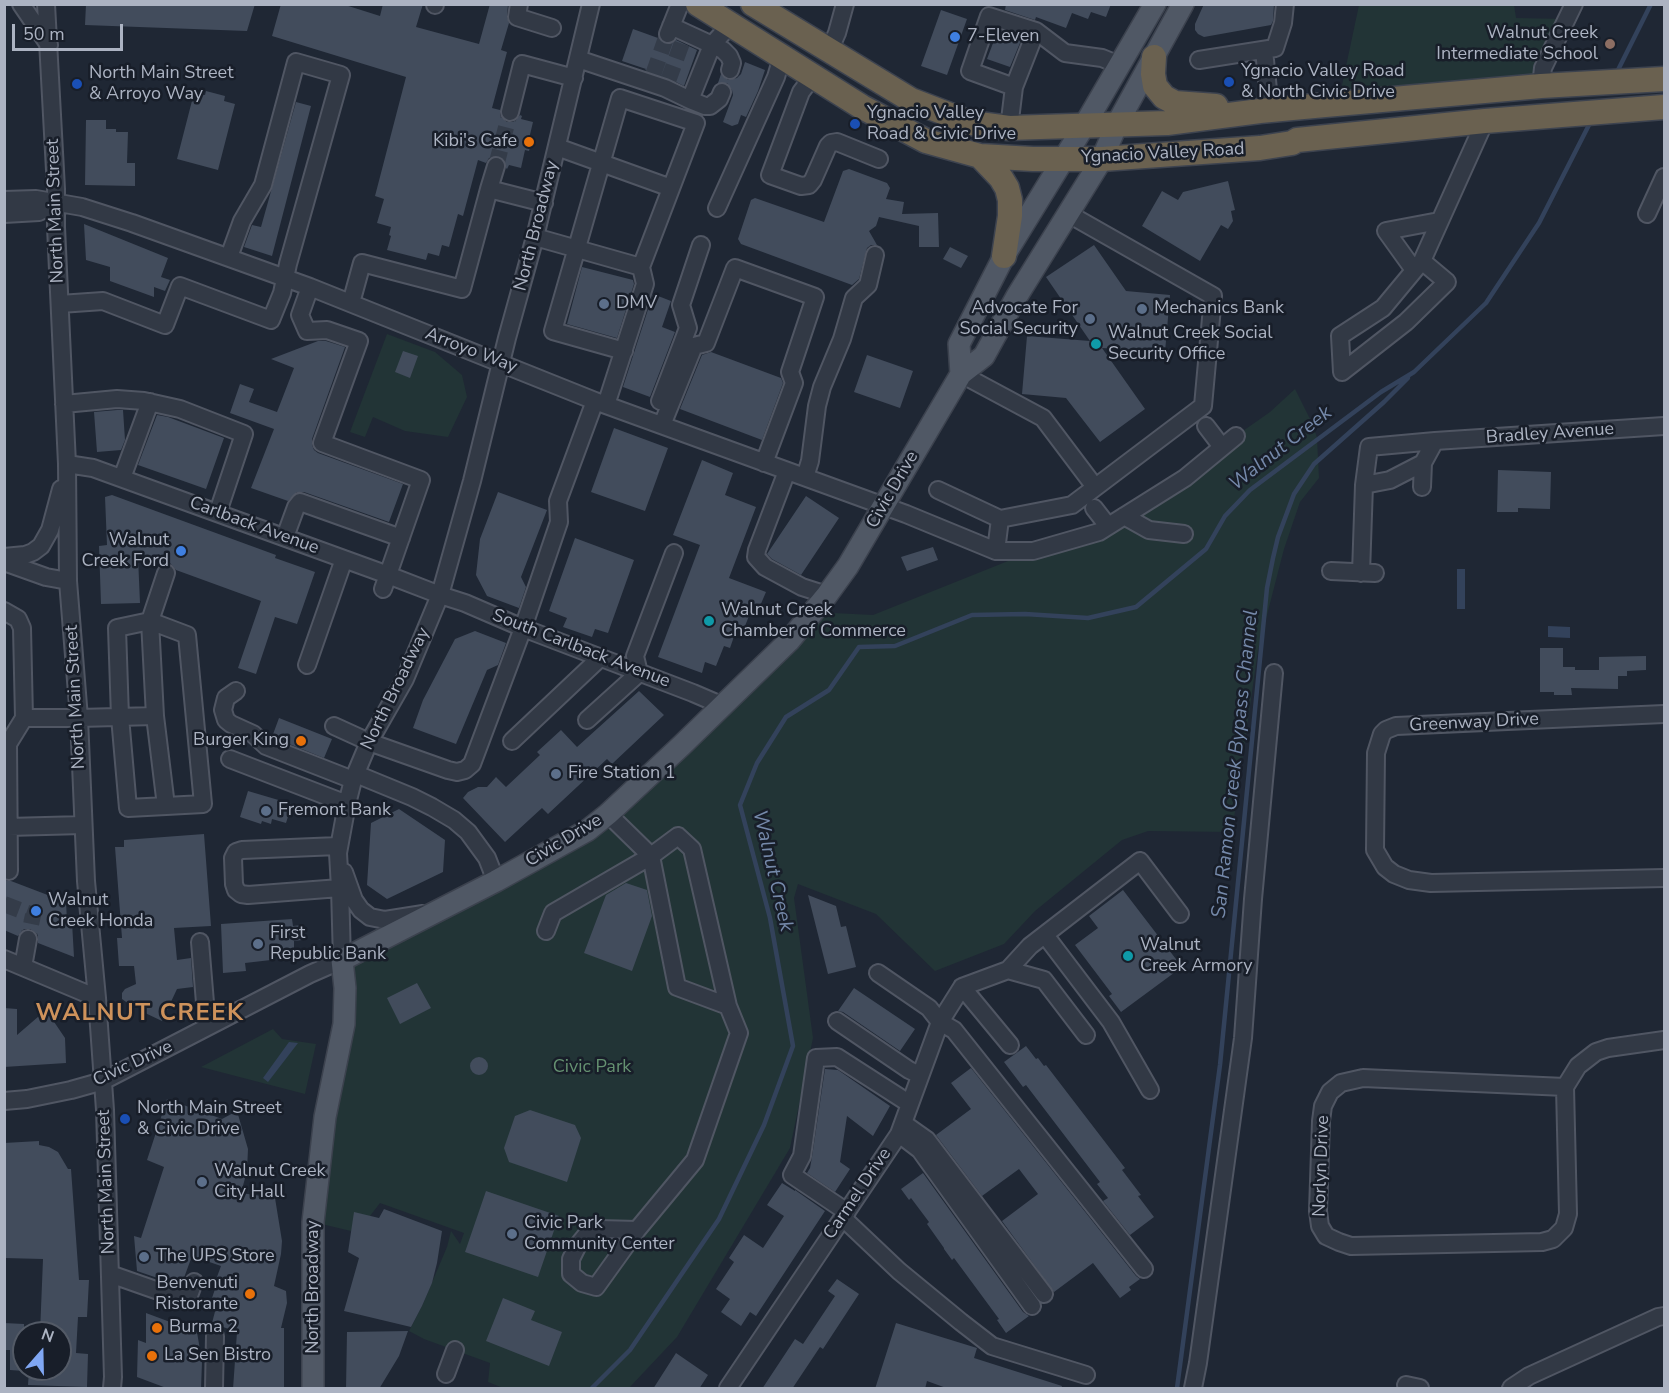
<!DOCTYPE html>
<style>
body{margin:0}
#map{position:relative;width:1669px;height:1393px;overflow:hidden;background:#1f2734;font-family:"Nunito Sans",sans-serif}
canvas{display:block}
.frame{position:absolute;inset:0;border:6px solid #acb3c2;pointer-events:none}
.north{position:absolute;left:12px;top:1321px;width:60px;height:60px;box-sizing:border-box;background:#181e29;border:2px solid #535a66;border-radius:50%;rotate:20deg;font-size:16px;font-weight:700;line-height:24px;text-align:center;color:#acb3c2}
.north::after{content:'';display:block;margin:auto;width:21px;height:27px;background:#80a7f3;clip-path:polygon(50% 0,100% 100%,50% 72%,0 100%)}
.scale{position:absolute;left:12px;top:24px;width:111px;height:27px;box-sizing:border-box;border:3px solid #acb3c2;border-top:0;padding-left:8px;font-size:18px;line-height:21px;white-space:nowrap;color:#acb3c2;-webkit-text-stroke:4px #181e29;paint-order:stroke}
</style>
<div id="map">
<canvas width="1669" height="1393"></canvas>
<div class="frame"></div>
<div class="north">N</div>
<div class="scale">50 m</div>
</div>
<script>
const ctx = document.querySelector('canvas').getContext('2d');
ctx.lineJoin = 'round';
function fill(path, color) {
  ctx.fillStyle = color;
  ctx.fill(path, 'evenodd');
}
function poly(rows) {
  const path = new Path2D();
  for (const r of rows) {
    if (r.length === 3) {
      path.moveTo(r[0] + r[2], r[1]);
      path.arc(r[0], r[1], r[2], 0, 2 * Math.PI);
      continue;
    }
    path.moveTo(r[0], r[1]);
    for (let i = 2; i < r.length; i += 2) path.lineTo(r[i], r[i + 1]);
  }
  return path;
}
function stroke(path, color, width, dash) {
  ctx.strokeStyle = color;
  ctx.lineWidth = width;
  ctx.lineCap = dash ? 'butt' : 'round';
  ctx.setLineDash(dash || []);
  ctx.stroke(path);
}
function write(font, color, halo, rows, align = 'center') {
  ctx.font = font + ' "Nunito Sans",sans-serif';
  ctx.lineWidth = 5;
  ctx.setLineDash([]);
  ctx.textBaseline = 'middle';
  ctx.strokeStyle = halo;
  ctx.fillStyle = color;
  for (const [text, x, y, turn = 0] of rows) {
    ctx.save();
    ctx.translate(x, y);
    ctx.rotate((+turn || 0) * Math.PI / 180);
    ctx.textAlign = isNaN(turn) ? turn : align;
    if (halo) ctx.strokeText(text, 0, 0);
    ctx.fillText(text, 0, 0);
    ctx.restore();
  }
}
fill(poly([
 [1359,5,1514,5,1516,18,1566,19,1541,86,1338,104],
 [387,334,435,352,462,375,467,397,448,437,405,431,373,417,365,437,350,432],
 [1295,389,1313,425,1317,438,1319,478,1300,502,1284,549,1258,650,1232,832,1148,831,1122,840,1035,911,1004,944,935,971,876,914,798,884,794,898,813,1038,790,1148,677,1337,629,1388,503,1388,488,1382,490,1363,424,1339,409,1331,422,1306,447,1247,451,1231,460,1244,464,1233,380,1203,370,1216,351,1231,313,1222,342,960,588,830,813,612,873,615,1033,551,1099,532,1270,412],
 [273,1029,282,1039,316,1044,305,1094,201,1067]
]), '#223436');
fill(poly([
 [1457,569,1465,569,1465,609,1457,609],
 [1548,626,1570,627,1570,638,1548,637],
 [289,1042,298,1043,268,1082,263,1078]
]), '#33425b');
stroke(poly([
 [1616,74,1651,4],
 [592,1388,630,1350,719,1219,764,1125,793,1046,770,918,740,805,757,763,786,717,829,690,859,647,895,646,972,615,1025,614,1088,618,1136,607,1206,549,1225,516,1250,490,1381,392,1414,372,1486,303,1539,223,1591,121],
 [1177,1388,1220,1065,1267,588,1273,558,1278,537,1294,494,1314,464,1384,402,1408,378]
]), '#33425b', 4.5);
fill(poly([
 [86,4,184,5,255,4,247,31,85,25],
 [281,4,342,4,380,16,383,4,423,4,416,27,479,44,490,4,508,4,507,16,509,23,501,50,507,52,492,108,500,110,500,115,507,122,513,122,520,115,522,116,521,119,533,122,529,139,532,140,529,151,525,150,521,168,509,165,507,169,506,168,504,159,498,156,489,158,486,163,478,160,463,216,458,214,449,247,442,245,439,256,428,253,426,260,387,250,391,236,389,235,391,227,377,223,384,199,375,196,406,77,272,36],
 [1006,4,1111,4,1106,17,1091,12,1088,19,1072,13,1066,28,1036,17,1035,20,1005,10],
 [1204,4,1274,4,1273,21,1271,25,1204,37,1198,34,1195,30,1195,24],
 [941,10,967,19,947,75,921,66],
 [633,29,658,38,665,44,670,44,676,40,697,50,684,86,668,78,645,70,646,69,622,61],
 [998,30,1022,38,1010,67,987,59],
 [745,62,765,70,758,91,746,117,741,115,738,124,732,126,723,122,733,95,732,90,727,83,718,83,721,74,728,80,737,78,741,74],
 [206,91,225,96,224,101,235,104,218,170,177,159,194,93,205,95],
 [296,102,311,106,272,256,244,247,252,225,261,227],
 [86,120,106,120,106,129,116,129,116,132,128,132,127,163,135,163,135,186,85,185],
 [849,169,887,183,890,188,886,199,904,202,902,214,938,213,939,247,919,247,919,226,879,217,876,226,869,231,877,245,871,245,867,248,859,279,852,285,741,244,738,239,751,200,755,198,824,222,843,171],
 [1228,181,1235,210,1231,211,1233,221,1228,229,1221,225,1200,261,1142,226,1162,191,1178,200,1183,192],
 [84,224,168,258,161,277,170,280,165,291,154,287,154,297,110,281,110,267,86,260],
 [1094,245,1126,291,1170,295,1165,352,1102,348,1145,409,1100,442,1066,398,1022,394,1027,336,1090,341,1046,277],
 [950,247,968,256,961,268,943,259],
 [582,267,633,280,634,284,617,338,567,324],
 [653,294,671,301,662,327,675,332,650,397,623,387],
 [318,341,326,341,345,347,312,439,312,445,314,450,318,453,403,484,389,522,304,492,297,492,288,501,251,488,274,429,230,413,240,384,254,389,249,402,277,412,294,368,271,359],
 [403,351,418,356,410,378,395,372],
 [711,352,781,378,783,383,762,440,680,409,702,355],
 [867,355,913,371,900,408,854,392],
 [117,410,123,410,125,440,121,450,97,452,94,412],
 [157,415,168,417,224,438,206,489,138,465],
 [614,428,668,448,645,511,591,492],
 [702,460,733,473,725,495,756,507,729,578,766,592,757,613,751,611,743,631,737,628,730,648,724,646,716,666,705,662,702,673,658,657,700,545,673,535],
 [1498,470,1551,472,1550,509,1518,508,1518,512,1497,512],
 [498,492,547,510,521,577,526,587,519,608,487,596,476,575,480,539],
 [112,495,276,555,275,558,315,572,297,624,275,617,256,674,238,668,261,601,176,570,170,563,164,563,160,565,138,557,140,603,101,604,99,546,107,545,105,497],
 [806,496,839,518,801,575,772,559,767,554],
 [575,538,634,560,608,633,595,629,592,637,563,627,567,618,549,611],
 [933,547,938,560,907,571,901,557],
 [475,631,506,643,498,665,487,670,456,744,413,728,423,700,455,639],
 [1540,648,1563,648,1563,667,1575,667,1575,670,1599,670,1599,657,1646,656,1646,670,1627,671,1627,676,1618,676,1618,689,1571,688,1572,695,1554,695,1554,692,1540,692],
 [639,691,664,715,612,764,607,759,548,814,542,808,505,842,463,798,468,792,478,787,487,787,496,777,506,787,540,755,537,752,561,730,577,747],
 [279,718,332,739,324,758,272,737],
 [248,791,292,804,286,823,272,819,271,824,262,821,261,824,240,817],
 [399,809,445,840,443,872,387,899,367,885,371,823],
 [204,834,211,926,174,928,177,960,191,958,193,987,177,989,162,1021,143,1012,147,1005,129,1004,122,999,122,993,125,989,136,984,134,966,119,966,117,938,122,938,115,847,124,847,124,840],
 [4,880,11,881,66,902,67,921,72,922,74,957,38,943,38,935,30,929,24,929,18,936,4,930],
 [626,883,647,890,652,916,632,971,584,953,606,895],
 [1123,890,1182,967,1121,1012,1109,996,1112,994,1075,945,1098,928,1089,916],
 [808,895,836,906,841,927,846,926,856,967,828,974],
 [292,919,293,926,302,925,302,940,294,941,294,948,270,950,271,960,245,963,246,971,223,973,221,924],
 [417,983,431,1008,400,1024,387,998],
 [854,988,915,1029,900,1051,843,1012,838,1011],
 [4,1008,17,1009,17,1035,46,1010,65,1038,66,1063,4,1067],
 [1026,1046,1036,1059,1038,1058,1044,1066,1046,1065,1125,1168,1122,1170,1141,1195,1138,1196,1154,1217,1130,1235,1103,1201,1108,1198,1097,1184,1100,1182,1026,1085,1023,1087,1004,1062],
 [479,1066,9],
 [971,1068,1136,1276,1140,1279,1129,1287,1131,1290,1120,1298,1093,1263,1054,1292,1002,1221,1038,1194,1019,1169,982,1196,936,1135,971,1109,951,1083],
 [825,1069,838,1070,890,1106,873,1136,847,1116,840,1162,850,1169,835,1192,807,1173,810,1168,812,1157],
 [167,1099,222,1119,237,1111,248,1149,247,1171,241,1193,275,1198,282,1241,281,1254,274,1286,286,1291,287,1303,281,1328,284,1328,284,1389,233,1389,237,1332,212,1323,218,1300,212,1298,216,1286,214,1285,221,1266,192,1256,181,1286,137,1271,134,1236,141,1238,164,1167,147,1160],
 [530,1110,575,1125,581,1138,567,1182,509,1162,504,1148,515,1116],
 [39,1141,39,1145,49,1147,58,1152,68,1169,71,1169,79,1280,89,1280,87,1317,78,1317,76,1353,88,1354,87,1387,28,1385,29,1369,60,1369,60,1333,40,1333,43,1259,4,1258,4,1143],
 [923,1173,1023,1312,1029,1316,1006,1333,997,1320,999,1319,954,1258,952,1260,944,1249,944,1248,927,1224,929,1222,911,1198,909,1200,901,1189],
 [782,1183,795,1191,795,1190,825,1211,756,1316,750,1312,741,1326,721,1312,730,1299,716,1289,734,1262,729,1258,744,1235,763,1248,784,1216,767,1205],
 [486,1191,559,1216,538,1277,465,1252],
 [384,1209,442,1231,437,1263,432,1283,422,1306,411,1327,344,1311,359,1258,348,1252,354,1212,379,1218],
 [837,1279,859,1294,823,1349,820,1347,792,1389,762,1389,795,1339,803,1344,835,1296,828,1291],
 [503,1298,535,1311,531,1320,562,1332,549,1366,486,1341],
 [146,1313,197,1332,202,1362,201,1389,169,1389,137,1377,138,1340,146,1343],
 [4,1323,24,1324,24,1371,10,1370,10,1350,4,1350],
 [896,1323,977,1348,974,1358,1062,1386,1061,1389,949,1389,927,1381,925,1389,875,1389],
 [408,1331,399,1356,379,1389,346,1389,347,1332],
 [676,1353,708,1375,699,1389,653,1389]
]), '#424c5c');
stroke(poly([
 [653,75,667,35],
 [668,81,683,40],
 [496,166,510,112],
 [4,904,33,915,28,939]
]), '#343c49', 16, [16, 8]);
const minor = poly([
 [21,4,49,45],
 [46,4,56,189,56,227,67,464,68,581,79,718,86,881,97,998,105,1110,113,1377,112,1388],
 [519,4,517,17,552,28],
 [435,5,435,4],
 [671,26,723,50,729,56,732,63,730,70],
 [668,34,680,4],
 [1264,50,1270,110],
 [829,51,837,33,845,4],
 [578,59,665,88,690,100,712,45,730,25],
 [1199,60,1275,48,1283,23,1285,4],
 [813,76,801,92,770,175,801,186,809,185,813,180,828,146,831,143,837,142,879,159],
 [1541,86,1543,68,1574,4],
 [1014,87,1036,31],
 [690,100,705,106,710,106,719,99,722,92],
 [510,112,522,64,574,78],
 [1009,128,1014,87,970,71,989,16,1036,31,1065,53,1102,58,1119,65],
 [557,147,671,188],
 [489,189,496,166],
 [4,200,36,199,82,207,132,223,310,287,595,401,906,514,996,551,1033,551,1099,532,1185,478,1236,436],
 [717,208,776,77,782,57],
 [4,214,39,212,56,203],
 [1647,214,1664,177],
 [535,237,641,267,645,284,606,405],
 [1422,261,1383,308,1340,336,1342,372,1406,322,1447,282,1422,261,1485,121],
 [1414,270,1386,231,1439,221],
 [310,287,300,315,307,331,327,330,359,341,322,443,421,480,383,589],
 [351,303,362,263,462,289,489,189,544,203],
 [60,304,103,301,165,325,180,286,271,320,282,293,288,264,341,75,296,62,263,185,242,221,229,257],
 [624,351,553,331,620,98,696,123,641,267],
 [961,374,1043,418,1095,487],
 [660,401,688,328,681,305,701,245],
 [64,404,117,399,144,401,180,409,244,434,218,512],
 [662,425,694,346,706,343,735,268,815,297,790,372,794,383,764,463],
 [1206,426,1222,447],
 [67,464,93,468,388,575,440,595,465,603,523,628,693,693,721,705],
 [787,471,757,550,756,557,765,567,802,587,827,595],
 [805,477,810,461,817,406,822,387,842,339,854,298,868,285,875,255],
 [122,478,150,402],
 [1364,485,1390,480,1423,463,1435,441],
 [1422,487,1423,463],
 [938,490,1000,519,996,551],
 [1094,508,1108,526],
 [1124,516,1149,530,1184,534],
 [1000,519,1072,505,1203,406,1213,296,1067,213],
 [285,537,296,507,300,502,401,538],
 [4,557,25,555,33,552,41,546,50,530,61,489],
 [4,562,46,577,68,581],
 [1331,571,1375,573],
 [1361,573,1364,485,1369,447,1435,441,1664,426],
 [4,611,18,619,22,628,24,718,8,744,9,871],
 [307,665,344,559],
 [236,691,226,698,223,710,226,720,231,724,253,734,266,746,353,780],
 [1664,714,1396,726,1386,730,1382,734,1376,753,1375,850,1385,867,1394,874,1409,880,1431,883,1664,878],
 [155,716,166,806,128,808,120,717,117,628,150,621,187,635,203,804,166,806],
 [24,718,79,718,155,716,150,621,166,573],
 [587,720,639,673,635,656,674,553],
 [334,726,369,742,448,770,457,772,465,770,472,764,523,628,559,522,558,501,595,401],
 [512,741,600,658],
 [230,759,347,804],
 [356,774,412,797,432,807,454,820,468,832,487,858,496,881],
 [8,827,83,825],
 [678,836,692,849,728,1006,677,987,651,856,678,836],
 [338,846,242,850,236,852,233,858,234,884,236,890,241,894,248,895,340,888],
 [344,872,354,900,361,910,370,917,385,920,423,914],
 [546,931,553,913,651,856,608,814],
 [1045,935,1111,1022,1150,1090],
 [200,942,207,1027],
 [4,959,97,998],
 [23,967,28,939],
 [1008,970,1030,946,1140,861,1180,914],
 [878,973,929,1008,940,1022,954,1030,1144,1269],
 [962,987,1008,970,1044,980,1086,1035],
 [962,987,1010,1045],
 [837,1021,909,1070,920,1075],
 [1363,1078,1565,1087,1568,1214,1564,1228,1553,1239,1542,1242,1351,1246,1339,1242,1326,1236,1320,1226,1318,1211,1321,1121,1323,1106,1330,1092,1341,1083,1363,1078],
 [1565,1087,1578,1066,1596,1052,1608,1048,1664,1040],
 [4,1101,27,1099,71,1090,103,1081,310,974,342,960,340,888,338,853,347,804,353,780,369,742,405,679,440,595,472,481,507,338,535,237,591,4],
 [903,1123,927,1140,1044,1294],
 [899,1134,920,1150,1032,1306],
 [847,1212,792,1175,802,1156,816,1058,837,1057,910,1104],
 [843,1218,899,1271,961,1322,992,1346,1086,1375],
 [637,1230,599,1229,587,1234,578,1245,571,1259,571,1274,582,1283,596,1287,637,1230,695,1160,739,1033,728,1006],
 [110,1274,187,1301,194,1282],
 [446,1374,455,1350],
 [1406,1385,1420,1388],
 [214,1388,215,1336],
 [728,1388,899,1134,940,1022,962,987],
 [1193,1388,1198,1363,1243,1038,1253,899,1274,673],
 [1511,1388,1529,1376,1658,1317,1664,1316]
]);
const major = poly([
 [961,374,959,344,1004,256,1084,126,1155,4],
 [313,1388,313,1222,325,1117,344,1024,345,988,342,960,496,881,588,830,608,814,681,746,789,641,827,595,848,566,961,374,984,356,1017,296,1102,159,1117,124,1183,4]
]);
const highway = poly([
 [698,4,862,107,926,141,980,156,1033,159,1102,159,1260,148,1292,143,1297,140,1485,121,1664,107],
 [753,4,911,100,971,123,1009,128,1167,123,1260,111,1325,105,1541,86,1664,79],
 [1154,57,1153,74,1155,86,1164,97,1175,103,1216,106],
 [980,156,1001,178,1007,188,1010,200,1010,216,1004,256]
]);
stroke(minor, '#505663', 20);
stroke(major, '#3c424e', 24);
stroke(highway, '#3d434f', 27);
stroke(minor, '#323945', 16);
stroke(major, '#505865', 21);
stroke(highway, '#6a6150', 24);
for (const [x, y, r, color] of [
 [955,37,6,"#3f7fe0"],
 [1610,44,6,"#8d6e63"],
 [1229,82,6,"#1a4fb4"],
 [77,84,6,"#1a4fb4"],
 [855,124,6,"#1a4fb4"],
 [529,142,6,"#e8710a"],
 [604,304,6,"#5c6f8a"],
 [1142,309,6,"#5c6f8a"],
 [1090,319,6,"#5c6f8a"],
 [1096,344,6,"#0f9aa8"],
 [181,551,6,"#3f7fe0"],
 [709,621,6,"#0f9aa8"],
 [301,741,6,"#e8710a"],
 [556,774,6,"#5c6f8a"],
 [266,811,6,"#5c6f8a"],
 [36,911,6,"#3f7fe0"],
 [258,944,6,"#5c6f8a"],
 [1128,956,6,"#0f9aa8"],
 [125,1119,6,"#1a4fb4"],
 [202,1182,6,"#5c6f8a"],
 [512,1234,6,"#5c6f8a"],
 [144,1257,6,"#5c6f8a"],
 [250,1294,6,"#e8710a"],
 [157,1328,6,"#e8710a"],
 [152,1356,6,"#e8710a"]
]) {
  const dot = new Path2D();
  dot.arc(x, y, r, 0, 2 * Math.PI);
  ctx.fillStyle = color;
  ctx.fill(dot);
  stroke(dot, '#181e29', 2);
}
write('18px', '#acb3c2', '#181e29', [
 ["Walnut Creek",1598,34,"right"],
 ["Intermediate School",1598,55,"right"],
 ["7-Eleven",967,37],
 ["Ygnacio Valley Road",1241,72],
 ["& North Civic Drive",1241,93],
 ["North Main Street",89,74],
 ["& Arroyo Way",89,95],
 ["Ygnacio Valley",867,114],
 ["Road & Civic Drive",867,135],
 ["Kibi's Cafe",517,142,"right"],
 ["DMV",616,304],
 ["Advocate For",1078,309,"right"],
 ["Social Security",1078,330,"right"],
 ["Mechanics Bank",1154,309],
 ["Walnut Creek Social",1108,334],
 ["Security Office",1108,355],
 ["Walnut",169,541,"right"],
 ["Creek Ford",169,562,"right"],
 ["Walnut Creek",721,611],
 ["Chamber of Commerce",721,632],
 ["Burger King",289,741,"right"],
 ["Fire Station 1",568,774],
 ["Fremont Bank",278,811],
 ["Walnut",48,901],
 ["Creek Honda",48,922],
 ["First",270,934],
 ["Republic Bank",270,955],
 ["Walnut",1140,946],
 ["Creek Armory",1140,967],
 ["North Main Street",137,1109],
 ["& Civic Drive",137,1130],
 ["Walnut Creek",214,1172],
 ["City Hall",214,1193],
 ["Civic Park",524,1224],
 ["Community Center",524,1245],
 ["The UPS Store",156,1257],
 ["Benvenuti",238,1284,"right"],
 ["Ristorante",238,1305,"right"],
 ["Burma 2",169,1328],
 ["La Sen Bistro",164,1356]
], 'left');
write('18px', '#acb3c2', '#181e29', [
 ["Ygnacio Valley Road",1163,154,-3],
 ["North Main Street",56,211,-92],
 ["North Broadway",537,226,-76],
 ["Arroyo Way",471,351,21],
 ["Bradley Avenue",1550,434,-4],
 ["Civic Drive",893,490,-60],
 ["Carlback Avenue",254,526,20],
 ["South Carlback Avenue",581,649,21],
 ["North Broadway",396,689,-64],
 ["North Main Street",76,697,-93],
 ["Greenway Drive",1474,723,-3],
 ["Civic Drive",564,841,-31],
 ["Civic Drive",133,1064,-25],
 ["Norlyn Drive",1322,1166,-88],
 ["North Main Street",107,1182,-92],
 ["Carmel Drive",858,1194,-56],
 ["North Broadway",314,1287,-90]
]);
write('18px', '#659171', '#181e29', [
 ["Civic Park",592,1068]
]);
write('italic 20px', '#7589aa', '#181e29', [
 ["Walnut Creek",1281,449,-38],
 ["San Ramon Creek Bypass Channel",1236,764,-84],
 ["Walnut Creek",772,871,77]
]);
ctx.letterSpacing = '1.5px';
write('bold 24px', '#ce925b', '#181e29', [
 ["WALNUT CREEK",140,1014]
]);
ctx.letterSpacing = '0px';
</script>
